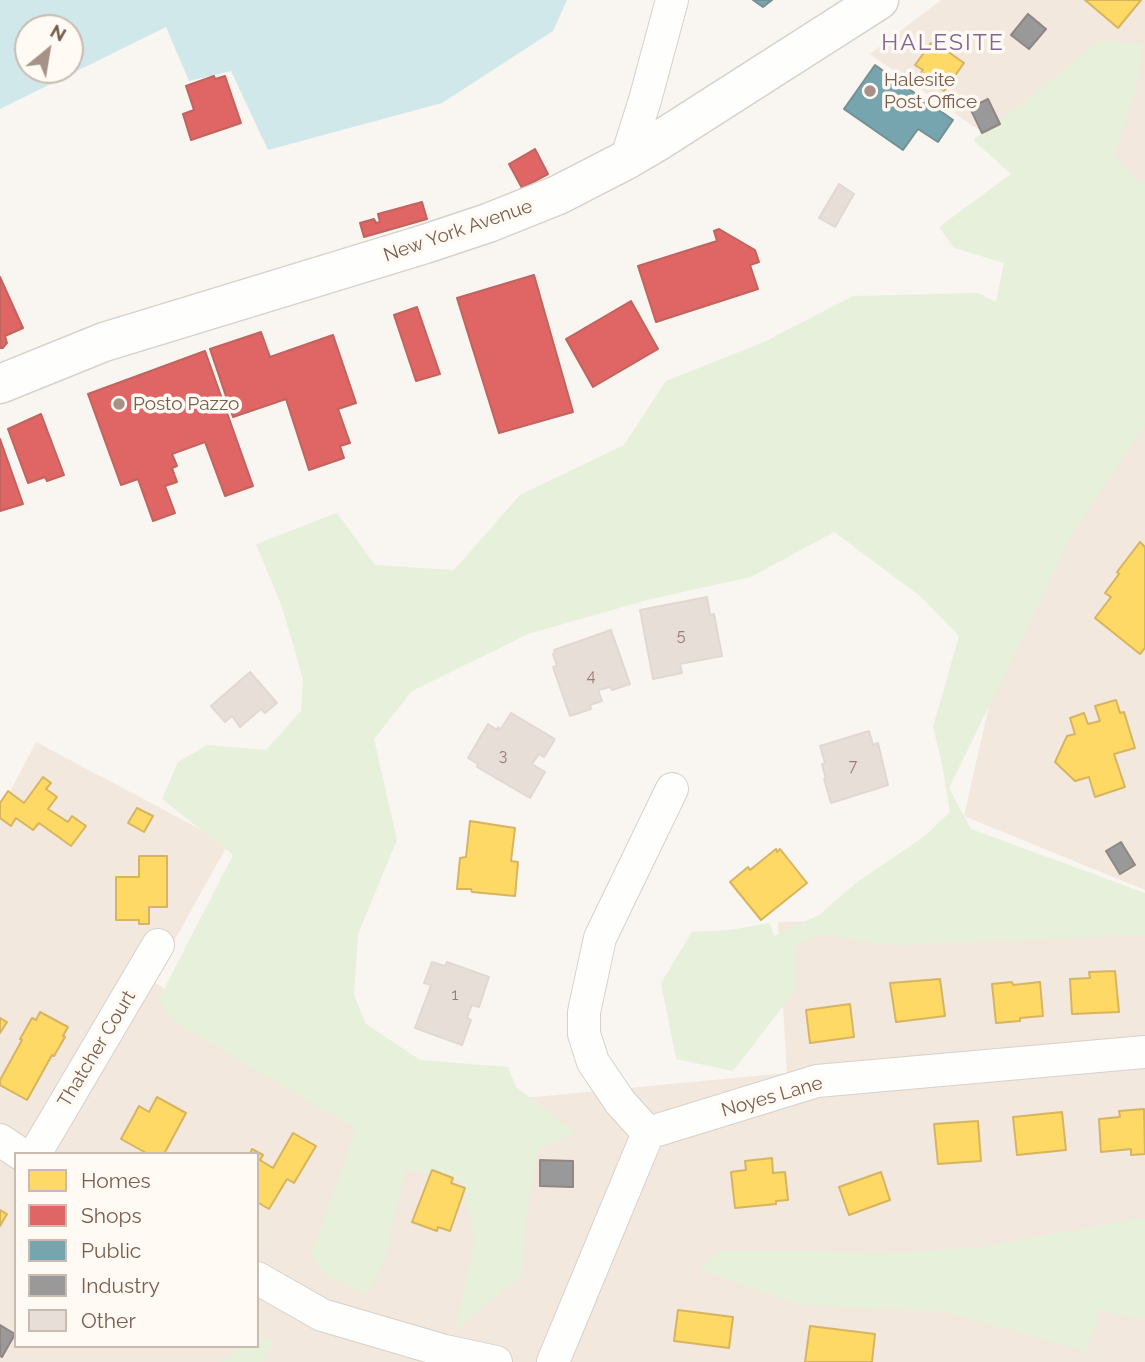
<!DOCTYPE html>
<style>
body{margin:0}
#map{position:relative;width:1145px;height:1362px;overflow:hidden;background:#f9f5f0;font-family:Raleway,sans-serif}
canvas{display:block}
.legend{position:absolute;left:14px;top:1152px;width:245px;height:196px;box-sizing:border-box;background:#fffaf3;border:2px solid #cabbb1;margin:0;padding:9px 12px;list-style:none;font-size:21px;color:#7a5c4d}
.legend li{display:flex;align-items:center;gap:14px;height:35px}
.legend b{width:35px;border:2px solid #cabbb1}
.north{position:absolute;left:14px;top:14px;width:70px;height:70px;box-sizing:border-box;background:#fffaf3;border:2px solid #cabbb1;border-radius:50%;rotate:30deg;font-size:19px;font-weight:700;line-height:28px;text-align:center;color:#7a5c4d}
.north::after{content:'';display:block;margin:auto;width:24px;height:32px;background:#a69286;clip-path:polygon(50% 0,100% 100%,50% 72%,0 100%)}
</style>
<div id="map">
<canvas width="1145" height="1362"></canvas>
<ul class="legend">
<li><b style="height:19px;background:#ffd966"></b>Homes</li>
<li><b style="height:19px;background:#e06666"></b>Shops</li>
<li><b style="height:19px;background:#76a5af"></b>Public</li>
<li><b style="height:19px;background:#999"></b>Industry</li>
<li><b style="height:19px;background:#e6ded7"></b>Other</li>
</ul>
<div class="north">N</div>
</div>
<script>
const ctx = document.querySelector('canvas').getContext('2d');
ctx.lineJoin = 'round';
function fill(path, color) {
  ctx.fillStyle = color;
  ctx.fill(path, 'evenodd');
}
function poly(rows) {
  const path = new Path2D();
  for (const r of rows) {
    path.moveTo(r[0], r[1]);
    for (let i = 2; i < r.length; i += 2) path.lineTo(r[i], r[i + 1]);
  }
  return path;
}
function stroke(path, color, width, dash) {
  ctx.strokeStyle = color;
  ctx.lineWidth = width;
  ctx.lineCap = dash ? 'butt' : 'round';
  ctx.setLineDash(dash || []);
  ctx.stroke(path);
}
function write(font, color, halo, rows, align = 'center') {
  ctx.font = font + ' Raleway,sans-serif';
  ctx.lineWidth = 7;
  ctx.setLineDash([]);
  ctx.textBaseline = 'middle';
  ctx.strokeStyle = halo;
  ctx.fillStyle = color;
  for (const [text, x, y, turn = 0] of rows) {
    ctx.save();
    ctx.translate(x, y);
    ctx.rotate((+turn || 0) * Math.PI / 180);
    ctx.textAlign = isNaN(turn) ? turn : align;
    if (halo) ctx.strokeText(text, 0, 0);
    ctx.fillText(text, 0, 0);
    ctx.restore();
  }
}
fill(poly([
 [941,0,1145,0,1145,328,1038,171,870,54],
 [1145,401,1145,890,964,816,1013,600],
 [36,742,228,844,152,981,365,1113,787,1073,778,922,1145,919,1145,1362,0,1362,0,811],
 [16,1154,257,1154,257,1346,16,1346]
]), '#f2e8de');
fill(poly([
 [1097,41,1143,44,1137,87,1114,155,1137,181,1145,183,1145,426,1075,530,949,788,971,829,1145,893,1145,935,895,945,822,935,796,944,795,991,733,1071,676,1059,661,983,692,932,730,930,770,923,774,936,819,915,856,883,926,835,950,812,942,764,933,727,959,636,920,596,834,532,751,577,651,599,528,634,412,691,374,739,397,840,358,934,354,995,366,1024,420,1060,508,1067,516,1087,576,1133,538,1150,526,1220,522,1275,455,1330,475,1239,460,1180,406,1170,385,1260,367,1294,326,1276,311,1255,356,1129,170,1019,159,999,233,855,162,799,178,762,207,745,266,750,301,711,303,679,282,607,256,544,337,513,375,565,454,570,520,495,624,445,666,381,762,343,853,296,978,293,996,302,1004,263,954,248,939,227,1011,174,973,140,1045,86],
 [1143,1218,1145,1219,1145,1320,1100,1310,1087,1351,940,1311,801,1305,698,1269,720,1251,815,1251,879,1254,980,1247],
 [258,1336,274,1342,262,1362,220,1362,243,1346,257,1346]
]), '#e7f0db');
fill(poly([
 [0,0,567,0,553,31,442,103,268,150,231,71,189,81,166,27,0,109],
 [28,28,70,28,70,70,28,70]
]), '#d0e8ea');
const homes = poly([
 [1085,0,1141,0,1118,28,1085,0],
 [931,43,938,48,940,46,964,63,944,91,920,74,923,70,915,65,931,43],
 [1140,542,1145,547,1145,648,1140,654,1095,618,1111,597,1105,593,1119,574,1117,572,1140,542],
 [1116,700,1120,713,1124,712,1135,748,1114,754,1125,787,1095,797,1089,777,1075,781,1055,762,1067,736,1075,734,1070,718,1084,713,1088,724,1100,721,1095,706,1116,700],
 [43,777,51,783,46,789,57,797,48,809,68,822,72,816,86,826,71,846,39,823,33,830,16,818,11,826,0,818,0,803,8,791,24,803,43,777],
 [137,808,153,816,144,832,128,823,137,808],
 [470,821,515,828,511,861,518,862,515,896,472,892,471,889,457,889,460,858,466,857,470,821],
 [776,849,777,852,780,849,807,883,761,920,730,882,748,867,750,870,776,849],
 [139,856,167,856,167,907,149,907,149,924,139,924,139,920,116,920,116,877,139,877,139,856],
 [1115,971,1119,1012,1072,1014,1070,979,1090,978,1089,972,1115,971],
 [940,979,945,1016,896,1022,890,983,940,979],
 [1012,982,1013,985,1040,982,1043,1016,1020,1018,1020,1021,996,1023,992,984,1012,982],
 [850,1004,854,1037,810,1043,806,1010,850,1004],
 [40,1012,68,1027,63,1036,65,1037,54,1056,52,1055,27,1100,0,1085,0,1080,22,1040,20,1039,32,1018,36,1020,40,1012],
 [0,1018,7,1022,0,1033,0,1018],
 [157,1097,186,1113,164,1154,148,1154,121,1139,139,1106,149,1112,157,1097],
 [1144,1109,1145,1154,1131,1155,1131,1149,1101,1152,1099,1119,1120,1117,1119,1111,1144,1109],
 [1062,1112,1066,1150,1017,1155,1013,1117,1062,1112],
 [978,1121,981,1161,938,1164,934,1124,978,1121],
 [293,1133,316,1146,294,1183,287,1179,269,1209,257,1202,257,1154,250,1154,252,1149,263,1155,260,1160,273,1168,293,1133],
 [772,1158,773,1173,785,1172,788,1200,776,1201,776,1204,735,1208,731,1172,746,1170,745,1161,772,1158],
 [432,1170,453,1178,451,1183,465,1188,450,1231,438,1227,437,1231,412,1222,432,1170],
 [881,1172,890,1200,849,1215,839,1187,881,1172],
 [0,1210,7,1214,0,1226,0,1210],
 [678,1310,733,1317,729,1348,674,1341,678,1310],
 [810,1326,875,1334,872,1362,805,1362,810,1326]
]);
fill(homes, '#ffd966');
stroke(homes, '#d7b45e', 2);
const shops = poly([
 [214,76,215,79,225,76,241,123,191,140,183,114,194,110,186,86,214,76],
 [535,149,548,174,522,188,509,164,535,149],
 [422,202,427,219,364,237,360,223,374,219,376,223,380,222,378,214,422,202],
 [719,229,755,250,759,262,750,265,758,289,656,322,638,266,717,241,714,231,719,229],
 [534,275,573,412,499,433,457,298,534,275],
 [0,277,23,328,5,336,7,343,3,348,0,348,0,277],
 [631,301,658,349,593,387,566,339,631,301],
 [417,307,440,374,416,381,394,315,417,307],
 [261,332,270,357,333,335,356,403,338,409,350,443,340,446,344,458,309,470,286,399,233,417,210,349,261,332],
 [205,351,253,486,225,496,205,442,172,454,177,466,172,468,177,482,165,486,175,513,153,521,138,479,121,485,88,394,205,351],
 [41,414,64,475,47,481,45,477,28,483,8,429,41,414],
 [0,439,23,504,0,511,0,439]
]);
fill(shops, '#e06666');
stroke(shops, '#c1635e', 2);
const public = poly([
 [753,0,772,0,763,7,753,0],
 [875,65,953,120,938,142,918,129,903,150,844,109,875,65]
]);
fill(public, '#76a5af');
stroke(public, '#778f92', 2);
const industry = poly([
 [1028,14,1046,29,1029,49,1011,35,1028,14],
 [988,99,1000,124,982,133,970,108,988,99],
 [1121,842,1135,865,1120,874,1106,851,1121,842],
 [540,1160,573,1161,573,1187,540,1186,540,1160],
 [0,1325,15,1334,2,1357,0,1356,0,1325]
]);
fill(industry, '#999');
stroke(industry, '#908782', 2);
const building = poly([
 [839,184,854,194,835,227,819,218,839,184],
 [707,597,710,615,714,614,722,656,680,664,682,673,653,679,640,610,707,597],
 [611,630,630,684,612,690,610,687,598,690,602,701,590,705,591,709,570,716,553,667,557,666,553,654,555,653,554,650,611,630],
 [250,672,277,703,265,713,261,709,240,727,232,716,225,722,211,706,250,672],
 [511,713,555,739,544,757,539,754,532,764,545,772,530,798,477,767,478,764,468,758,488,724,497,730,498,727,501,729,511,713],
 [869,731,873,745,878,743,888,785,831,803,824,779,826,779,822,764,825,763,820,746,869,731],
 [432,962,445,966,447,962,489,977,479,1007,472,1005,467,1018,471,1020,462,1045,415,1028,431,985,424,983,432,962]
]);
fill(building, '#e6ded7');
stroke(building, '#e2d8d2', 2);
const minor = poly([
 [626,160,645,100,672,0],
 [648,1133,620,1102,593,1062,584,1034,584,1012,600,938,672,789],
 [0,1140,21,1154],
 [35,1154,158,945],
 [257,1278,322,1315,445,1351,496,1362],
 [553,1362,648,1133,817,1081,1145,1052]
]);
const tertiary = poly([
 [0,384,104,342,425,244,488,223,558,195,626,160,660,140,879,0]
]);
stroke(minor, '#d7d1cb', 34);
stroke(tertiary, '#d7d1cb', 41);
stroke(minor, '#fefefd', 32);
stroke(tertiary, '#fefefd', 38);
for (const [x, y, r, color] of [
 [870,91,7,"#a69286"],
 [119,404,7,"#a69286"]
]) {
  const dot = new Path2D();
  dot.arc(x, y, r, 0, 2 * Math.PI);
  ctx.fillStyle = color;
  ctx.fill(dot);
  stroke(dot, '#fffaf3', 2.5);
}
write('16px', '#977e72', null, [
 ["5",681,636],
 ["4",591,676],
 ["3",503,756],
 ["7",853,766],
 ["1",455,995]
]);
write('19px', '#7a5c4d', '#fffaf3', [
 ["Halesite",884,80],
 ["Post Office",884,102],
 ["Posto Pazzo",133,404]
], 'left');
write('19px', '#7a5c4d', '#fffaf3', [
 ["New York Avenue",458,231,-19],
 ["Thatcher Court",97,1049,-59],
 ["Noyes Lane",772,1097,-16]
]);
ctx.letterSpacing = '2px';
write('23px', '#846695', '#fffaf3', [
 ["HALESITE",943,43]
]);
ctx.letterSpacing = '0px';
</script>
